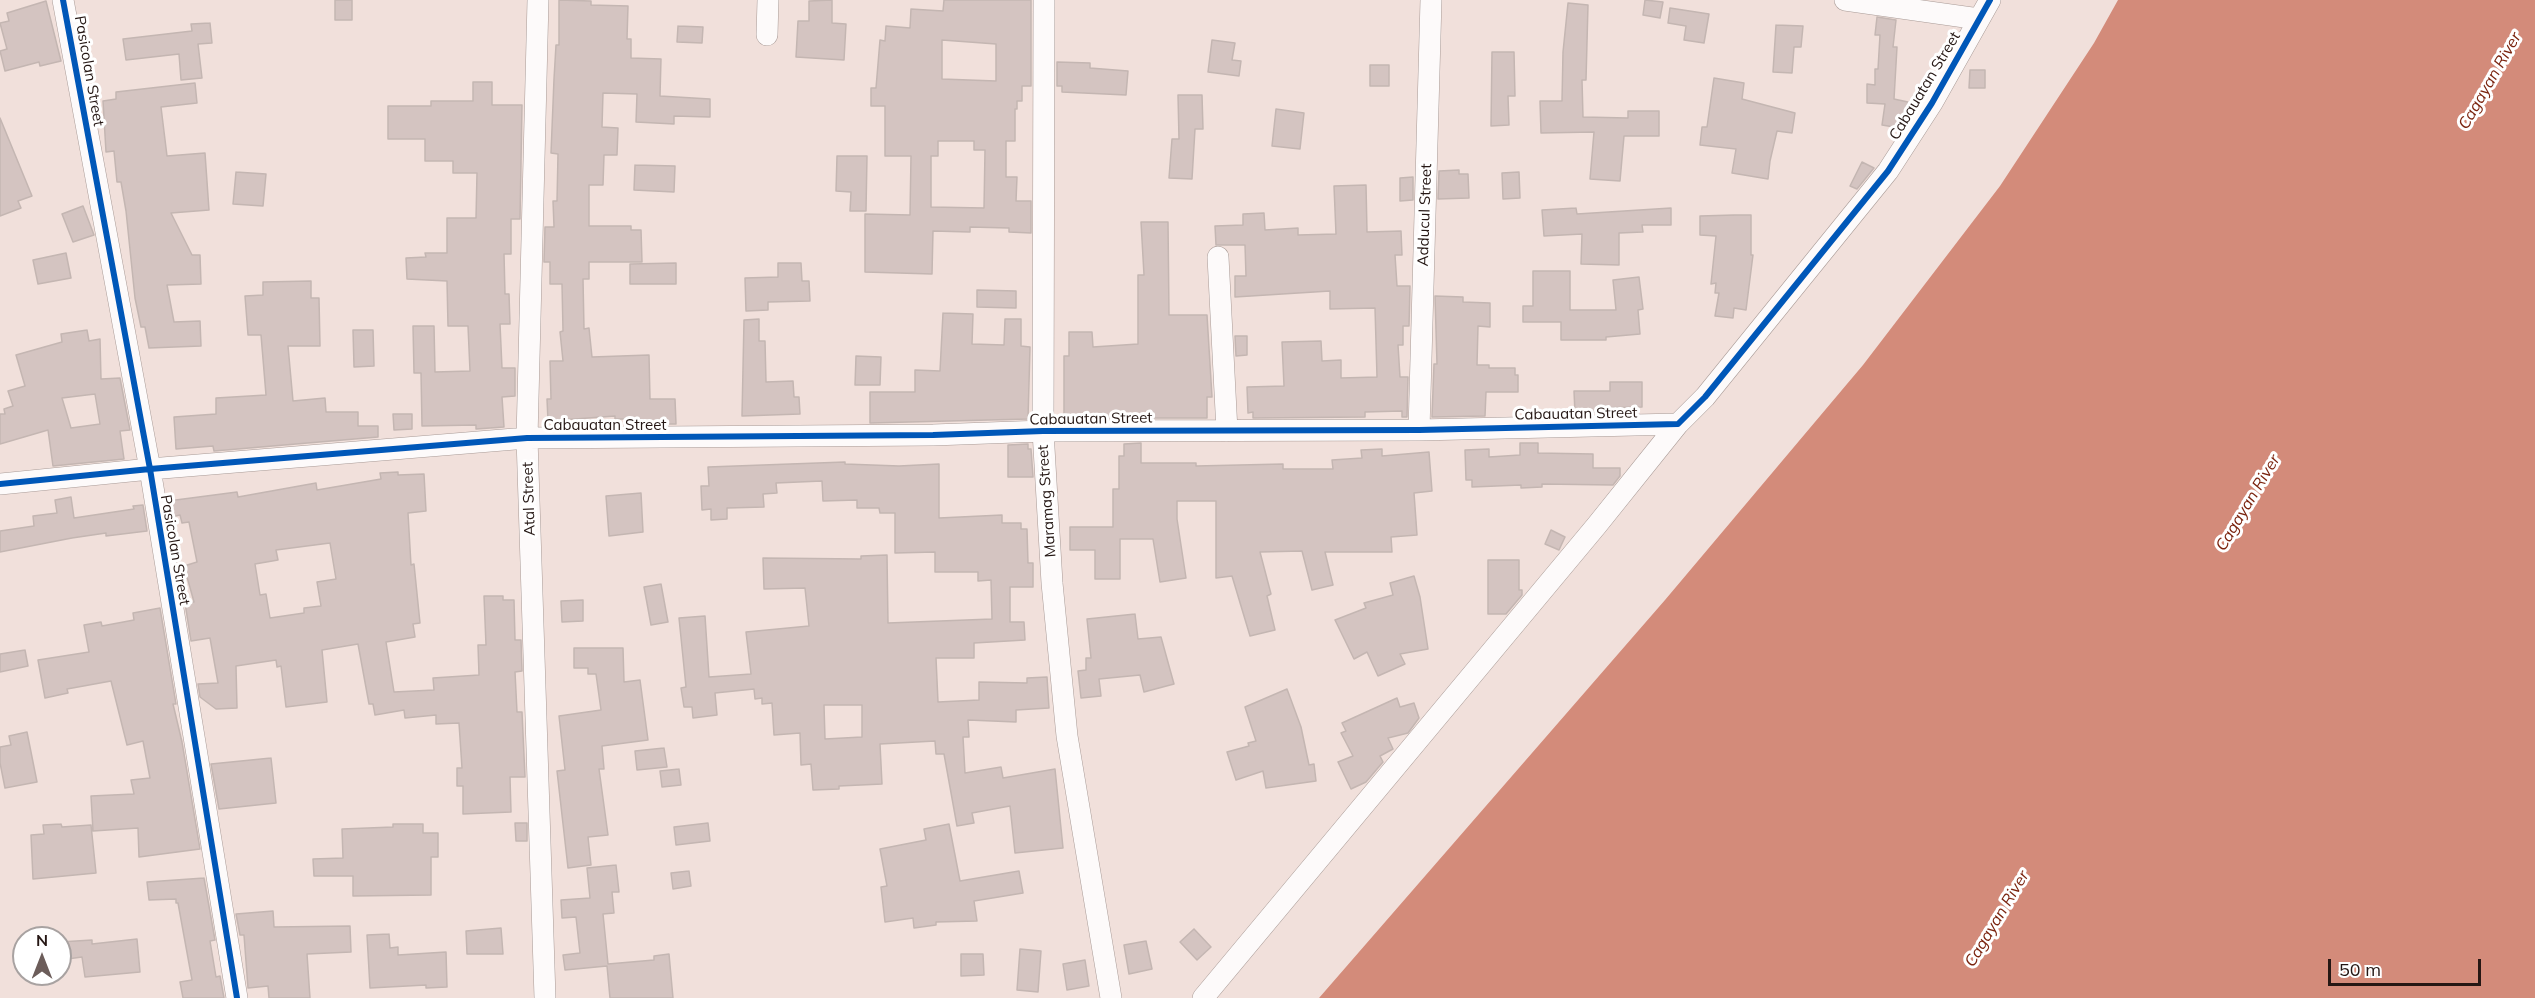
<!DOCTYPE html>
<style>
body{margin:0}
#map{position:relative;width:2535px;height:998px;overflow:hidden;background:#f1e0db;font-family:Mulish,sans-serif}
canvas{display:block}
.north{position:absolute;left:12px;top:926px;width:60px;height:60px;box-sizing:border-box;background:#fff;border:2px solid #a8a2a1;border-radius:50%;rotate:0deg;font-size:16px;font-weight:700;line-height:24px;text-align:center;color:#251714}
.north::after{content:'';display:block;margin:auto;width:21px;height:27px;background:#6c5d5a;clip-path:polygon(50% 0,100% 100%,50% 72%,0 100%)}
.scale{position:absolute;left:2328px;top:959px;width:153px;height:27px;box-sizing:border-box;border:3px solid #251714;border-top:0;padding-left:8px;font-size:18px;line-height:21px;white-space:nowrap;color:#251714;-webkit-text-stroke:4px #fff;paint-order:stroke}
</style>
<div id="map">
<canvas width="2535" height="998"></canvas>
<div class="north">N</div>
<div class="scale">50 m</div>
</div>
<script>
const ctx = document.querySelector('canvas').getContext('2d');
ctx.lineJoin = 'round';
function fill(path, color) {
  ctx.fillStyle = color;
  ctx.fill(path, 'evenodd');
}
function poly(rows) {
  const path = new Path2D();
  for (const r of rows) {
    path.moveTo(r[0], r[1]);
    for (let i = 2; i < r.length; i += 2) path.lineTo(r[i], r[i + 1]);
  }
  return path;
}
function stroke(path, color, width, dash) {
  ctx.strokeStyle = color;
  ctx.lineWidth = width;
  ctx.lineCap = dash ? 'butt' : 'round';
  ctx.setLineDash(dash || []);
  ctx.stroke(path);
}
function write(font, color, halo, rows, align = 'center') {
  ctx.font = font + ' Mulish,sans-serif';
  ctx.lineWidth = 6;
  ctx.setLineDash([]);
  ctx.textBaseline = 'middle';
  ctx.strokeStyle = halo;
  ctx.fillStyle = color;
  for (const [text, x, y, turn = 0] of rows) {
    ctx.save();
    ctx.translate(x, y);
    ctx.rotate((+turn || 0) * Math.PI / 180);
    ctx.textAlign = isNaN(turn) ? turn : align;
    if (halo) ctx.strokeText(text, 0, 0);
    ctx.fillText(text, 0, 0);
    ctx.restore();
  }
}
fill(poly([
 [2118,0,2535,0,2535,998,1319,998,1665,600,1863,365,2000,186,2094,43]
]), '#d38b7a');
const building = poly([
 [335,0,352,0,352,20,335,20,335,0],
 [559,0,591,1,591,5,628,6,627,39,631,39,631,58,661,59,660,96,710,99,710,117,674,116,674,124,636,122,637,94,603,93,602,127,618,128,617,155,604,155,603,185,589,185,589,226,631,226,631,230,641,230,642,262,589,262,589,279,583,279,584,329,589,328,592,357,649,355,650,399,675,399,676,424,640,424,640,419,615,419,615,416,548,421,547,399,551,399,550,361,563,361,560,332,563,331,562,284,550,284,550,262,544,262,545,227,554,227,553,201,557,201,558,154,551,153,554,79,556,45,559,45,559,0],
 [832,0,832,23,846,24,844,60,796,57,798,21,809,21,809,1,832,0],
 [944,0,1031,0,1031,86,1022,86,1022,101,1017,101,1017,109,1015,109,1015,141,1006,141,1006,177,1017,177,1016,201,1031,201,1031,233,1009,232,1009,228,970,227,970,232,933,231,932,274,865,272,865,214,910,215,911,156,885,156,885,106,871,106,871,88,876,88,880,40,885,41,886,26,910,28,911,9,943,11,944,0],
 [942,40,996,44,996,81,942,79,942,40],
 [938,141,974,141,974,150,985,150,984,208,931,207,931,156,938,156,938,141],
 [1645,0,1663,2,1660,18,1643,15,1645,0],
 [46,1,61,61,40,66,39,62,5,71,0,51,7,49,0,23,9,21,7,13,46,1],
 [1568,3,1588,5,1586,80,1582,80,1583,117,1628,118,1628,111,1659,111,1659,136,1624,136,1620,181,1590,179,1594,132,1541,133,1540,101,1562,101,1563,52,1568,3],
 [1670,8,1709,14,1704,43,1684,40,1686,26,1668,23,1670,8],
 [1877,17,1896,20,1893,47,1897,47,1894,99,1908,102,1904,123,1900,128,1882,125,1885,104,1867,103,1867,84,1875,85,1875,69,1878,69,1880,35,1875,35,1877,17],
 [210,23,212,43,198,44,202,78,181,80,179,54,126,60,123,39,192,31,191,24,210,23],
 [1776,25,1803,26,1801,47,1794,47,1792,73,1773,72,1776,25],
 [678,26,703,27,702,43,677,42,678,26],
 [1212,40,1235,43,1232,60,1241,61,1239,76,1208,72,1212,40],
 [1492,52,1514,52,1515,96,1508,96,1509,125,1491,126,1492,52],
 [1057,62,1090,63,1090,68,1128,71,1126,95,1062,92,1062,86,1057,86,1057,62],
 [1370,65,1389,65,1389,86,1370,86,1370,65],
 [1970,70,1985,70,1985,88,1969,88,1970,70],
 [1714,78,1744,83,1742,99,1795,113,1792,133,1777,131,1770,161,1768,179,1732,173,1736,149,1700,145,1702,127,1707,127,1714,78],
 [473,82,492,82,492,105,522,105,520,219,511,219,511,254,504,254,505,294,509,294,510,324,500,324,502,368,515,368,515,396,502,397,504,427,476,429,476,425,422,426,421,373,414,373,413,326,434,326,435,372,470,371,468,326,448,326,447,281,407,279,406,258,426,257,425,253,447,253,447,218,476,218,477,173,453,173,453,161,425,161,425,139,388,139,388,106,431,106,431,101,473,101,473,82],
 [195,83,197,103,161,107,167,156,205,153,209,210,171,213,192,255,200,255,201,284,167,285,174,322,200,321,201,346,149,348,145,327,141,327,135,298,126,211,121,182,117,182,114,151,106,152,103,101,116,99,116,92,195,83],
 [1178,95,1202,95,1203,129,1195,129,1192,179,1169,178,1172,139,1179,139,1178,95],
 [1276,109,1304,113,1300,149,1272,146,1276,109],
 [0,118,32,196,18,201,21,208,0,216,0,118],
 [837,156,867,156,866,211,850,211,851,192,836,191,837,156],
 [1862,162,1874,168,1857,189,1850,186,1862,162],
 [635,165,675,166,674,192,634,190,635,165],
 [1459,170,1459,174,1468,174,1469,198,1438,199,1439,171,1459,170],
 [236,172,266,174,263,206,233,204,236,172],
 [1519,172,1520,198,1503,199,1502,173,1519,172],
 [1413,177,1413,200,1400,201,1400,178,1413,177],
 [1366,185,1367,232,1401,231,1402,255,1395,255,1397,286,1410,286,1409,326,1403,326,1403,345,1398,345,1400,377,1408,377,1407,417,1402,417,1402,411,1365,412,1365,417,1253,418,1253,412,1248,413,1247,387,1284,386,1282,342,1321,341,1322,361,1341,360,1341,378,1377,377,1375,308,1330,309,1330,291,1235,297,1235,276,1246,276,1245,245,1216,245,1215,226,1243,225,1243,214,1264,213,1265,230,1298,228,1298,235,1336,234,1334,186,1366,185],
 [83,206,94,235,73,242,62,214,83,206],
 [1576,208,1577,214,1671,208,1671,225,1642,225,1643,232,1619,233,1619,265,1581,264,1582,234,1544,236,1542,210,1576,208],
 [1734,215,1751,215,1751,255,1753,255,1746,310,1734,308,1733,318,1715,316,1719,293,1715,293,1716,283,1711,284,1716,236,1700,235,1700,216,1734,215],
 [1141,222,1168,222,1169,315,1207,315,1212,397,1207,397,1207,418,1064,418,1064,356,1069,356,1069,332,1092,332,1093,347,1138,344,1138,275,1144,275,1141,222],
 [66,253,71,278,38,284,33,260,66,253],
 [676,263,676,284,630,284,630,264,676,263],
 [778,263,801,263,802,281,809,281,810,301,768,302,768,310,746,311,745,278,778,277,778,263],
 [1533,271,1570,271,1570,310,1616,310,1613,280,1639,277,1643,309,1638,310,1640,334,1606,337,1606,340,1561,340,1561,322,1523,322,1523,306,1533,306,1533,271],
 [311,281,311,298,319,298,320,346,288,346,293,401,325,398,326,412,358,412,358,426,378,426,378,437,214,451,213,446,176,449,174,417,216,414,216,398,266,395,261,335,248,335,245,296,263,295,263,282,311,281],
 [977,290,1016,291,1016,308,977,307,977,290],
 [1435,296,1463,297,1463,302,1490,303,1490,327,1478,326,1477,365,1489,365,1489,368,1515,368,1515,375,1518,375,1518,392,1486,392,1485,416,1432,417,1434,364,1437,364,1435,296],
 [943,313,973,314,972,344,1004,345,1005,319,1021,319,1021,346,1030,347,1028,419,870,423,870,392,915,392,915,370,940,371,943,313],
 [759,319,759,341,765,341,766,382,793,381,794,397,799,397,800,414,742,416,744,320,759,319],
 [87,330,89,341,100,339,101,379,120,378,130,430,120,431,124,459,53,466,48,430,0,444,0,414,5,414,4,409,13,406,8,391,25,386,16,355,62,342,61,334,87,330],
 [95,394,100,424,71,428,62,398,95,394],
 [353,330,373,330,374,366,354,367,353,330],
 [1235,336,1247,336,1247,355,1236,356,1235,336],
 [856,356,881,357,880,385,855,385,856,356],
 [1610,382,1642,382,1642,407,1599,408,1599,412,1575,413,1574,391,1610,391,1610,382],
 [393,414,412,414,412,429,394,430,393,414],
 [1141,443,1141,463,1196,463,1196,466,1283,464,1283,469,1333,469,1332,460,1362,458,1361,450,1382,449,1382,456,1429,452,1432,491,1414,493,1417,535,1391,537,1392,552,1325,552,1333,585,1312,590,1302,551,1260,552,1271,594,1267,596,1275,630,1250,636,1232,576,1216,578,1216,501,1177,501,1177,519,1186,578,1160,582,1153,539,1120,539,1120,579,1095,579,1095,550,1070,550,1070,527,1113,527,1113,489,1119,489,1119,456,1124,456,1124,444,1141,443],
 [1520,443,1538,443,1538,453,1593,454,1593,468,1620,468,1620,476,1613,485,1542,484,1542,487,1521,488,1521,485,1472,487,1472,480,1466,480,1465,450,1489,449,1489,457,1520,455,1520,443],
 [1028,444,1028,449,1031,449,1033,477,1008,477,1008,445,1028,444],
 [845,462,845,464,899,466,939,464,939,518,1002,515,1002,523,1021,523,1021,529,1027,529,1028,563,1033,563,1033,587,1010,587,1010,622,1024,622,1025,640,974,643,974,658,936,658,938,702,979,700,979,682,1027,683,1027,678,1047,677,1049,708,1016,710,1016,722,968,720,969,737,963,737,965,773,1001,767,1003,778,1055,769,1063,848,1015,853,1010,806,972,813,974,823,957,826,944,754,936,754,935,741,880,744,882,784,839,786,839,789,813,790,811,764,801,765,800,733,774,735,772,703,762,704,762,698,755,699,754,689,715,693,717,715,693,718,692,707,684,707,681,688,686,687,679,618,705,616,709,677,751,674,746,632,809,626,805,588,764,589,763,558,861,559,861,556,887,555,888,623,992,619,991,580,978,581,978,572,935,572,935,552,895,553,895,513,880,513,879,508,857,508,857,500,823,501,822,481,776,483,777,493,763,494,764,507,727,508,727,519,711,520,711,509,702,510,701,486,709,486,708,467,845,462],
 [824,705,862,705,862,737,825,739,824,705],
 [398,472,398,475,424,474,426,511,408,513,411,565,414,564,420,623,413,624,415,637,386,642,394,692,434,690,433,678,479,675,478,645,486,645,484,596,503,596,503,600,514,600,515,640,521,640,522,671,515,672,517,712,522,712,525,777,510,777,511,812,463,814,463,786,457,786,457,768,462,768,459,723,436,724,436,715,405,718,404,710,375,715,373,704,369,704,358,644,322,650,327,702,286,707,281,666,277,667,276,660,236,666,237,708,216,709,200,697,198,684,218,683,210,638,191,641,185,603,194,602,184,566,197,562,189,522,182,523,180,515,171,517,168,501,237,492,238,497,316,483,317,490,381,479,380,473,398,472],
 [330,543,336,579,317,582,321,606,304,608,304,613,270,618,266,594,260,595,255,564,278,560,276,550,330,543],
 [641,493,643,532,609,536,606,496,641,493],
 [71,497,74,518,134,509,133,506,143,505,147,531,106,536,106,533,72,538,0,552,0,531,34,526,33,516,57,513,55,500,71,497],
 [1551,530,1565,537,1559,550,1545,544,1551,530],
 [1488,560,1519,560,1519,590,1522,590,1522,595,1506,614,1488,614,1488,560],
 [1414,576,1420,597,1428,649,1400,654,1405,664,1378,676,1367,652,1354,659,1335,620,1366,608,1364,603,1393,595,1390,583,1414,576],
 [661,584,668,622,651,625,644,587,661,584],
 [583,600,583,621,562,622,561,601,583,600],
 [160,608,176,704,173,704,182,742,200,849,139,857,138,828,93,831,91,796,134,794,131,780,150,778,143,741,127,745,111,681,67,689,68,693,45,698,38,660,89,652,84,625,101,622,102,626,134,620,133,613,160,608],
 [1135,614,1138,639,1161,637,1174,684,1144,692,1140,675,1099,679,1101,696,1081,698,1078,671,1086,670,1086,658,1091,658,1087,619,1135,614],
 [574,648,623,648,624,682,640,680,648,740,602,746,604,769,599,769,608,835,588,837,591,865,568,868,557,771,565,770,559,716,601,710,596,674,588,674,588,668,574,668,574,648],
 [25,650,28,666,0,672,0,654,25,650],
 [1287,689,1301,727,1309,765,1314,764,1316,781,1266,788,1263,771,1236,780,1227,752,1249,746,1248,743,1256,741,1245,707,1287,689],
 [1397,698,1400,707,1414,703,1419,718,1408,733,1388,738,1393,749,1380,756,1383,762,1366,782,1351,789,1338,762,1353,756,1341,733,1346,731,1342,723,1397,698],
 [27,732,37,782,5,788,0,763,0,747,11,745,9,736,27,732],
 [664,748,667,767,637,770,635,751,664,748],
 [271,758,276,803,219,809,211,764,271,758],
 [679,769,681,785,662,787,660,771,679,769],
 [515,823,527,823,527,841,516,841,515,823],
 [708,823,710,841,676,845,674,827,708,823],
 [61,824,62,827,91,825,96,873,33,879,31,835,44,834,43,825,61,824],
 [393,824,423,824,423,833,438,833,438,857,431,857,431,895,353,896,353,876,314,876,313,859,343,858,342,829,393,827,393,824],
 [949,824,960,881,1019,871,1023,893,974,901,977,921,936,922,936,925,914,928,913,918,885,922,881,887,887,886,880,849,926,840,924,829,949,824],
 [616,865,619,892,612,892,614,913,603,914,608,964,654,960,654,956,669,954,673,998,610,998,607,966,565,970,563,955,580,953,576,917,562,918,561,900,590,898,587,868,616,865],
 [689,871,691,886,673,889,671,873,689,871],
 [204,878,215,940,210,941,216,977,220,976,224,998,183,998,180,982,192,980,178,903,176,903,176,899,149,900,147,882,204,878],
 [273,911,274,927,350,926,351,952,307,954,310,998,269,998,268,986,248,988,244,935,240,935,236,914,273,911],
 [501,928,503,954,467,954,466,931,501,928],
 [1194,929,1211,947,1197,960,1180,942,1194,929],
 [389,934,390,948,398,947,398,955,446,952,447,987,426,988,426,985,370,988,367,935,389,934],
 [137,939,140,972,85,977,82,957,60,960,60,942,92,940,92,944,137,939],
 [1146,941,1152,969,1129,974,1124,945,1146,941],
 [1020,949,1041,951,1038,992,1017,990,1020,949],
 [961,954,983,954,984,975,961,976,961,954],
 [1085,960,1089,986,1067,990,1063,964,1085,960]
]);
fill(building, '#d4c4c1');
stroke(building, '#c4b6b2', 1.5);
const minor = poly([
 [63,0,150,469,237,998],
 [538,0,527,438,545,998],
 [1044,0,1043,431,1052,583,1067,736,1111,998],
 [1845,0,1979,19],
 [767,35,768,0],
 [1218,257,1227,431],
 [1419,430,1431,0],
 [0,484,150,469,527,438,933,435,1043,431,1419,430,1678,424,1705,397,1888,171,1932,103,1990,0],
 [1203,998,1597,525,1678,424]
]);
stroke(minor, '#a89a96', 22);
stroke(minor, '#fdfafa', 21);
stroke(poly([
 [63,0,150,469,237,998],
 [0,484,150,469,527,438,933,435,1043,431,1419,430,1678,424,1705,397,1888,171,1932,103,1990,0]
]), '#0057b8', 6);
write('15px', '#251714', '#fff', [
 ["Pasicolan Street",89,71,80],
 ["Cabauatan Street",1925,86,-59],
 ["Adducul Street",1425,215,-88],
 ["Cabauatan Street",1576,414,-1],
 ["Cabauatan Street",1091,419,-1],
 ["Cabauatan Street",605,425],
 ["Atal Street",529,499,-92],
 ["Maramag Street",1047,501,-94],
 ["Pasicolan Street",175,550,80]
]);
write('italic 16px', '#7b240f', '#fff', [
 ["Cagayan River",2490,81,-60],
 ["Cagayan River",2248,503,-59],
 ["Cagayan River",1997,919,-59]
]);
</script>
